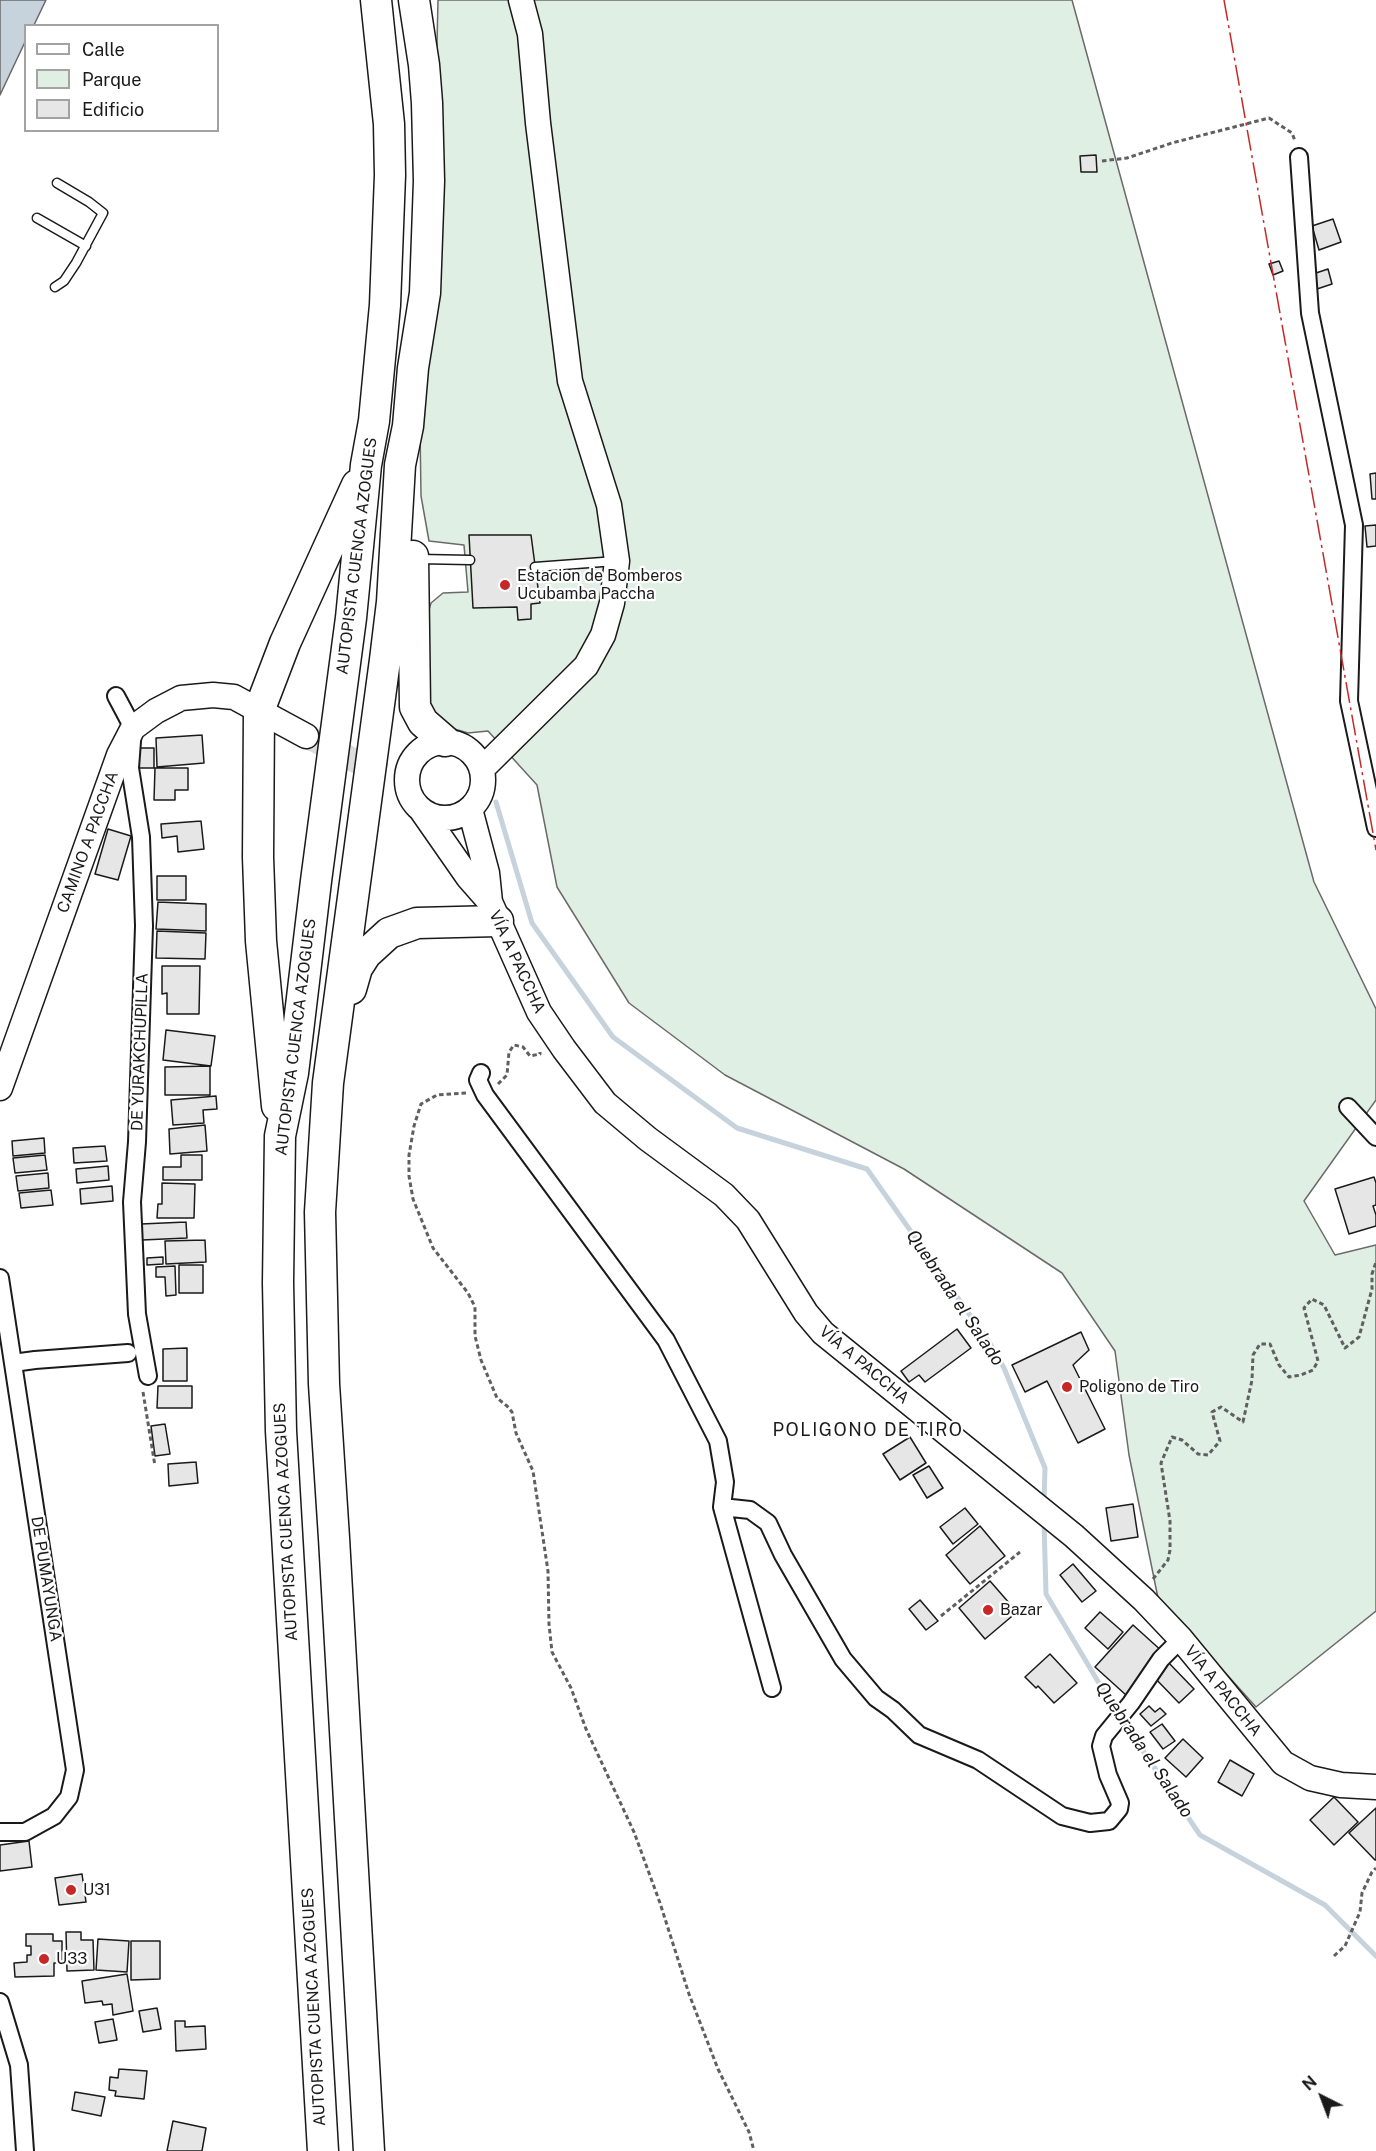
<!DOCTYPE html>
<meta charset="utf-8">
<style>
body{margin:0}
#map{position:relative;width:1376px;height:2151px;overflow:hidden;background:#fff;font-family:"Public Sans",sans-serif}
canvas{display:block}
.legend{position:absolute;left:24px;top:24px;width:195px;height:108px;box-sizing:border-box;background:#fff;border:2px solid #a3a3a3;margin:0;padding:8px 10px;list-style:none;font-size:18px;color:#1a1a1a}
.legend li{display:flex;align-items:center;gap:12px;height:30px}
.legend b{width:30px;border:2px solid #a3a3a3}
.north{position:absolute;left:1292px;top:2067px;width:60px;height:60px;-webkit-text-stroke:4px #fff;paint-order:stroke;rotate:318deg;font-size:16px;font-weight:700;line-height:24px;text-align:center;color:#1a1a1a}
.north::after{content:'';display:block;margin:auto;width:21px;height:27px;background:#1a1a1a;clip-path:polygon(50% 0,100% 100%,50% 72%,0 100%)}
</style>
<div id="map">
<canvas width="1376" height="2151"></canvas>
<ul class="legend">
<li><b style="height:8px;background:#fff"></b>Calle</li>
<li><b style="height:16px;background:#e0efe3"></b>Parque</li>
<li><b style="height:16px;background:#e6e6e6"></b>Edificio</li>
</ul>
<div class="north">N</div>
</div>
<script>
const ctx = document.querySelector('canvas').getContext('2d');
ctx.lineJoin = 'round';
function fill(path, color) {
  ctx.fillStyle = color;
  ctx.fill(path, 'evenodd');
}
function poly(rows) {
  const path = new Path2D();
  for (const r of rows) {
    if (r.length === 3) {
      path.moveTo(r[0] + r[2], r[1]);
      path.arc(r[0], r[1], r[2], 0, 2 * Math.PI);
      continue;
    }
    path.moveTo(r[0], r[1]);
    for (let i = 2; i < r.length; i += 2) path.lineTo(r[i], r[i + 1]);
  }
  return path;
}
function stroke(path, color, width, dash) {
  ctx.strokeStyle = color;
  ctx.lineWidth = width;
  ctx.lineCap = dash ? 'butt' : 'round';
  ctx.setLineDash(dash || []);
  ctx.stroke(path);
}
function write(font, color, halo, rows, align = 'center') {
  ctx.font = font + ' "Public Sans",sans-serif';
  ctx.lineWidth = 4.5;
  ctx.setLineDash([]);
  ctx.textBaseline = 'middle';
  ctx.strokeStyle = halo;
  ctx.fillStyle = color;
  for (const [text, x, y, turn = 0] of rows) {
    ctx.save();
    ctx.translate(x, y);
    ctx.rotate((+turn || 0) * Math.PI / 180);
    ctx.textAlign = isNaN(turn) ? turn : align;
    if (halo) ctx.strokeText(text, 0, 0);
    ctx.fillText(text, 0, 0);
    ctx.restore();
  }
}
const green = poly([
 [438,0,1072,0,1314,882,1376,1009,1376,1100,1304,1201,1335,1255,1376,1245,1376,1611,1256,1707,1158,1598,1129,1455,1115,1351,1062,1273,904,1169,725,1075,629,1003,557,887,537,785,488,731,468,733,451,728,429,710,428,613,431,603,443,593,468,592,464,545,429,541,421,496,420,428,432,263,438,0]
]);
fill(green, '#e0efe3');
stroke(green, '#6a6a6a', 1.5);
const water = poly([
 [0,0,46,0,34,25,26,26,25,42,0,95,0,0]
]);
fill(water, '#c6d2dc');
stroke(water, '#6a6a6a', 1.5);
stroke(poly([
 [496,802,532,923,613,1037,737,1128,867,1169,991,1345,1004,1368,1045,1468,1044,1502],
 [1044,1521,1046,1594,1112,1705,1200,1835,1325,1905,1376,1956]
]), '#c6d2dc', 5);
const building = poly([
 [1096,155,1097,172,1081,172,1080,156,1096,155],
 [1333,219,1341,242,1319,250,1312,226,1333,219],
 [1279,261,1283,271,1273,275,1269,264,1279,261],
 [1328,269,1332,284,1317,289,1313,274,1328,269],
 [1376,473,1376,499,1372,499,1370,474,1376,473],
 [1376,525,1376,546,1367,547,1365,526,1376,525],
 [469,535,531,535,540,603,531,604,531,619,518,620,517,607,473,608,469,535],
 [202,735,204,763,157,767,156,738,202,735],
 [138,748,154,748,154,768,138,768,138,748],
 [155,768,188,768,188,790,175,790,175,800,154,800,155,768],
 [201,821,204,849,178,852,177,836,162,838,161,824,201,821],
 [108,829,131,836,118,880,95,874,108,829],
 [157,876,186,876,186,900,157,900,157,876],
 [158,902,206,904,206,931,156,929,158,902],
 [157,931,206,933,205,959,156,958,157,931],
 [162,966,200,966,199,1014,167,1014,167,993,162,994,162,966],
 [166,1030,215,1036,211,1066,163,1060,166,1030],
 [210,1066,210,1095,165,1095,165,1067,210,1066],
 [216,1096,217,1109,203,1110,204,1123,173,1125,171,1100,216,1096],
 [205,1125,207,1151,170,1154,169,1129,205,1125],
 [44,1138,45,1153,13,1156,12,1141,44,1138],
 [105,1146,107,1161,74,1163,73,1148,105,1146],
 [45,1155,47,1170,15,1173,13,1158,45,1155],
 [181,1155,202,1155,202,1180,163,1180,163,1167,181,1167,181,1155],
 [108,1166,109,1180,77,1183,76,1169,108,1166],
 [48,1173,49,1188,18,1191,16,1176,48,1173],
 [1374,1177,1376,1183,1376,1205,1373,1206,1376,1215,1376,1226,1349,1234,1335,1189,1374,1177],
 [162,1183,195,1184,194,1218,157,1218,158,1204,162,1204,162,1183],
 [112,1186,113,1201,81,1204,80,1189,112,1186],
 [51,1190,53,1205,21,1208,19,1193,51,1190],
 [186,1222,187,1238,142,1240,141,1224,186,1222],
 [205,1240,206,1262,166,1264,165,1241,205,1240],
 [163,1257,163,1264,147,1265,147,1258,163,1257],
 [179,1265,203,1265,203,1293,179,1293,179,1265],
 [175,1266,176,1295,166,1296,165,1277,156,1277,156,1267,175,1266],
 [957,1329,971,1348,925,1382,919,1375,909,1382,901,1371,957,1329],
 [1081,1332,1089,1350,1073,1365,1105,1429,1078,1443,1047,1381,1025,1392,1012,1365,1081,1332],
 [187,1348,187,1381,163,1381,163,1349,187,1348],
 [158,1386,192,1386,192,1408,157,1408,158,1386],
 [165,1424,170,1454,155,1456,151,1426,165,1424],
 [910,1437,926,1463,900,1480,883,1454,910,1437],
 [196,1462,198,1483,169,1486,168,1464,196,1462],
 [929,1466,943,1488,927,1498,913,1475,929,1466],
 [1133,1504,1138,1537,1111,1541,1106,1508,1133,1504],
 [965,1508,978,1524,953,1544,940,1527,965,1508],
 [980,1526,1005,1556,970,1584,946,1555,980,1526],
 [1073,1564,1096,1591,1082,1602,1060,1575,1073,1564],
 [990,1581,1017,1612,985,1639,959,1608,990,1581],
 [920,1600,938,1621,926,1630,909,1609,920,1600],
 [1100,1612,1123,1632,1108,1649,1085,1628,1100,1612],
 [1133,1625,1164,1653,1126,1695,1095,1667,1133,1625],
 [1050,1654,1077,1683,1054,1703,1038,1686,1036,1688,1025,1677,1050,1654],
 [1167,1661,1194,1689,1179,1703,1152,1675,1167,1661],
 [1149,1706,1155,1712,1160,1708,1166,1714,1151,1726,1140,1714,1149,1706],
 [1162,1724,1175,1741,1163,1749,1150,1732,1162,1724],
 [1183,1739,1203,1758,1186,1777,1165,1758,1183,1739],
 [1230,1760,1254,1774,1242,1796,1218,1782,1230,1760],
 [1334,1797,1358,1822,1334,1845,1310,1820,1334,1797],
 [1376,1808,1376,1860,1375,1860,1349,1833,1376,1808],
 [29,1841,32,1867,0,1871,0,1845,29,1841],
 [82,1874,86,1902,59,1905,55,1878,82,1874],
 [66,1932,81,1932,81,1940,93,1940,94,1970,67,1971,66,1932],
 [26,1934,53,1934,53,1941,62,1941,62,1963,54,1963,54,1976,15,1977,14,1963,27,1962,27,1955,31,1955,31,1946,26,1946,26,1934],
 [98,1939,129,1941,127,1972,96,1970,98,1939],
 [131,1941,160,1941,160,1979,131,1980,131,1941],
 [127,1974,133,2011,113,2015,112,2004,103,2005,102,2001,85,2003,82,1981,127,1974],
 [157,2008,161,2029,143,2032,139,2011,157,2008],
 [113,2019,117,2040,99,2043,95,2022,113,2019],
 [175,2021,185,2021,185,2027,205,2026,206,2049,176,2051,175,2021],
 [119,2069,147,2071,144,2099,115,2096,116,2091,109,2090,110,2077,118,2078,119,2069],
 [75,2092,105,2097,101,2116,72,2110,75,2092],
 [173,2121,206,2128,202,2151,167,2151,173,2121]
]);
fill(building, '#e6e6e6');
stroke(building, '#1a1a1a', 1.5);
stroke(poly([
 [306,736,383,775]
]), '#ddd', 24, [24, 12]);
const lane = poly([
 [37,218,86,246],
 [55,287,64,281,76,263,103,213,89,202,57,183],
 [419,559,470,560],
 [535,567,616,561]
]);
const street = poly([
 [1299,157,1310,313,1354,525,1349,701,1376,828],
 [116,696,133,728,130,768,141,837,144,926,137,1142,132,1202,137,1314,148,1376],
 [481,1073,478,1080,485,1095,666,1340,718,1441,725,1482,722,1507,750,1510,768,1523,783,1555,843,1659,876,1698,893,1710,919,1735,978,1760,1062,1816,1090,1823,1109,1821,1119,1809,1120,1803,1108,1775,1101,1746,1104,1736,1131,1703,1161,1659,1181,1639],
 [1348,1107,1376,1137],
 [0,1278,75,1770,69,1797,54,1816,25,1832,0,1832],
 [13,1363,35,1360,128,1353],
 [722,1507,772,1688],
 [0,2002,19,2065,25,2151]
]);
const secondary = poly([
 [445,780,38],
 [482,769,586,666,603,635,612,603,617,561,609,505,570,381,538,123,530,34,521,0],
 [470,809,487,873,490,902],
 [422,811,468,877,490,902,539,1012,564,1049,605,1103,648,1139,724,1195,748,1220,806,1313,823,1333,1074,1536,1144,1600,1181,1639,1283,1763,1310,1778,1341,1785,1376,1787],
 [0,1088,119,755,133,728,156,711,181,698,213,695,234,697,306,736]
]);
const highway = poly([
 [413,556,415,707,423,722,445,741],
 [351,989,357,968,366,954,389,933,417,923,498,921],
 [277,1106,261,941,258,857,259,711,285,643,357,485],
 [323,2151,281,1431,278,1283,280,1136,293,1073,316,881,351,618,366,465,374,421,385,305,390,175,389,124,376,0],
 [369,2151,334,1538,324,1384,320,1212,328,1083,385,660,392,602,400,465,408,426,413,368,425,293,429,181,427,103,424,65,414,0]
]);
stroke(lane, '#1a1a1a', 11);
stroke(street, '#1a1a1a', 20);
stroke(secondary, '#1a1a1a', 27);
stroke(highway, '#1a1a1a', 33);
stroke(poly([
 [1102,161,1127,158,1172,143,1269,118,1292,133,1295,141],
 [498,1084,507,1075,509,1052,514,1045,523,1047,530,1056,540,1054,540,1052],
 [466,1093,437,1095,421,1104,414,1126,409,1155,409,1176,413,1199,433,1248,468,1293,475,1307,475,1336,481,1360,497,1398,507,1406,512,1412,516,1433,533,1471,548,1571,549,1624,552,1652,571,1688,586,1729,634,1832,660,1903,689,1994,718,2069,749,2132,754,2151],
 [143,1392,155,1466],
 [1153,1579,1168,1560,1170,1550,1170,1521,1161,1463,1172,1437,1182,1440,1198,1454,1208,1455,1220,1441,1212,1412,1221,1407,1243,1422,1252,1380,1253,1355,1260,1344,1270,1344,1279,1365,1289,1377,1301,1375,1313,1370,1318,1361,1304,1308,1312,1299,1324,1305,1345,1348,1359,1337,1372,1289,1372,1274,1376,1262],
 [941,1616,1020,1552],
 [1334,1956,1345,1946,1360,1912,1362,1893,1372,1872,1376,1868]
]), '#5f5f5f', 3, [4.5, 3]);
stroke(lane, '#fff', 8);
stroke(street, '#fff', 16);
stroke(secondary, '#fff', 24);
stroke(highway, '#fff', 30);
stroke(poly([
 [1224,0,1376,850]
]), '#c62828', 1.5, [21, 4.5, 3, 4.5]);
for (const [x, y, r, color] of [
 [505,585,6,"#c62828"],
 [1067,1387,6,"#c62828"],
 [988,1610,6,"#c62828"],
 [71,1890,6,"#c62828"],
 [44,1959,6,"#c62828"]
]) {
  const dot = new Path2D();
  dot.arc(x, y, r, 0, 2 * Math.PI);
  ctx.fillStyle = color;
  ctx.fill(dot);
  stroke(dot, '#fff', 2);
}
write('16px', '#1a1a1a', '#fff', [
 ["AUTOPISTA CUENCA AZOGUES",357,556,-83],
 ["CAMINO A PACCHA",88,842,-70],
 ["VÍA A PACCHA",517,962,65],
 ["AUTOPISTA CUENCA AZOGUES",296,1037,-83],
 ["DE YURAKCHUPILLA",140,1052,-88],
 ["VÍA A PACCHA",864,1365,40],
 ["AUTOPISTA CUENCA AZOGUES",286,1522,-93],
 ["DE PUMAYUNGA",46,1579,81],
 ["VÍA A PACCHA",1223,1691,51],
 ["AUTOPISTA CUENCA AZOGUES",314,2007,-93]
]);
write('16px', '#1a1a1a', '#fff', [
 ["Estacion de Bomberos",517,576],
 ["Ucubamba Paccha",517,594],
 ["Poligono de Tiro",1079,1387],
 ["Bazar",1000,1610],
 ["U31",83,1890],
 ["U33",56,1959]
], 'left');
write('italic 18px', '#1a1a1a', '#fff', [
 ["Quebrada el Salado",955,1298,56],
 ["Quebrada el Salado",1144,1750,56]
]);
ctx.letterSpacing = '1.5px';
write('18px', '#1a1a1a', '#fff', [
 ["POLIGONO DE TIRO",868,1430]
]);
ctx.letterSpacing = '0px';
</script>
